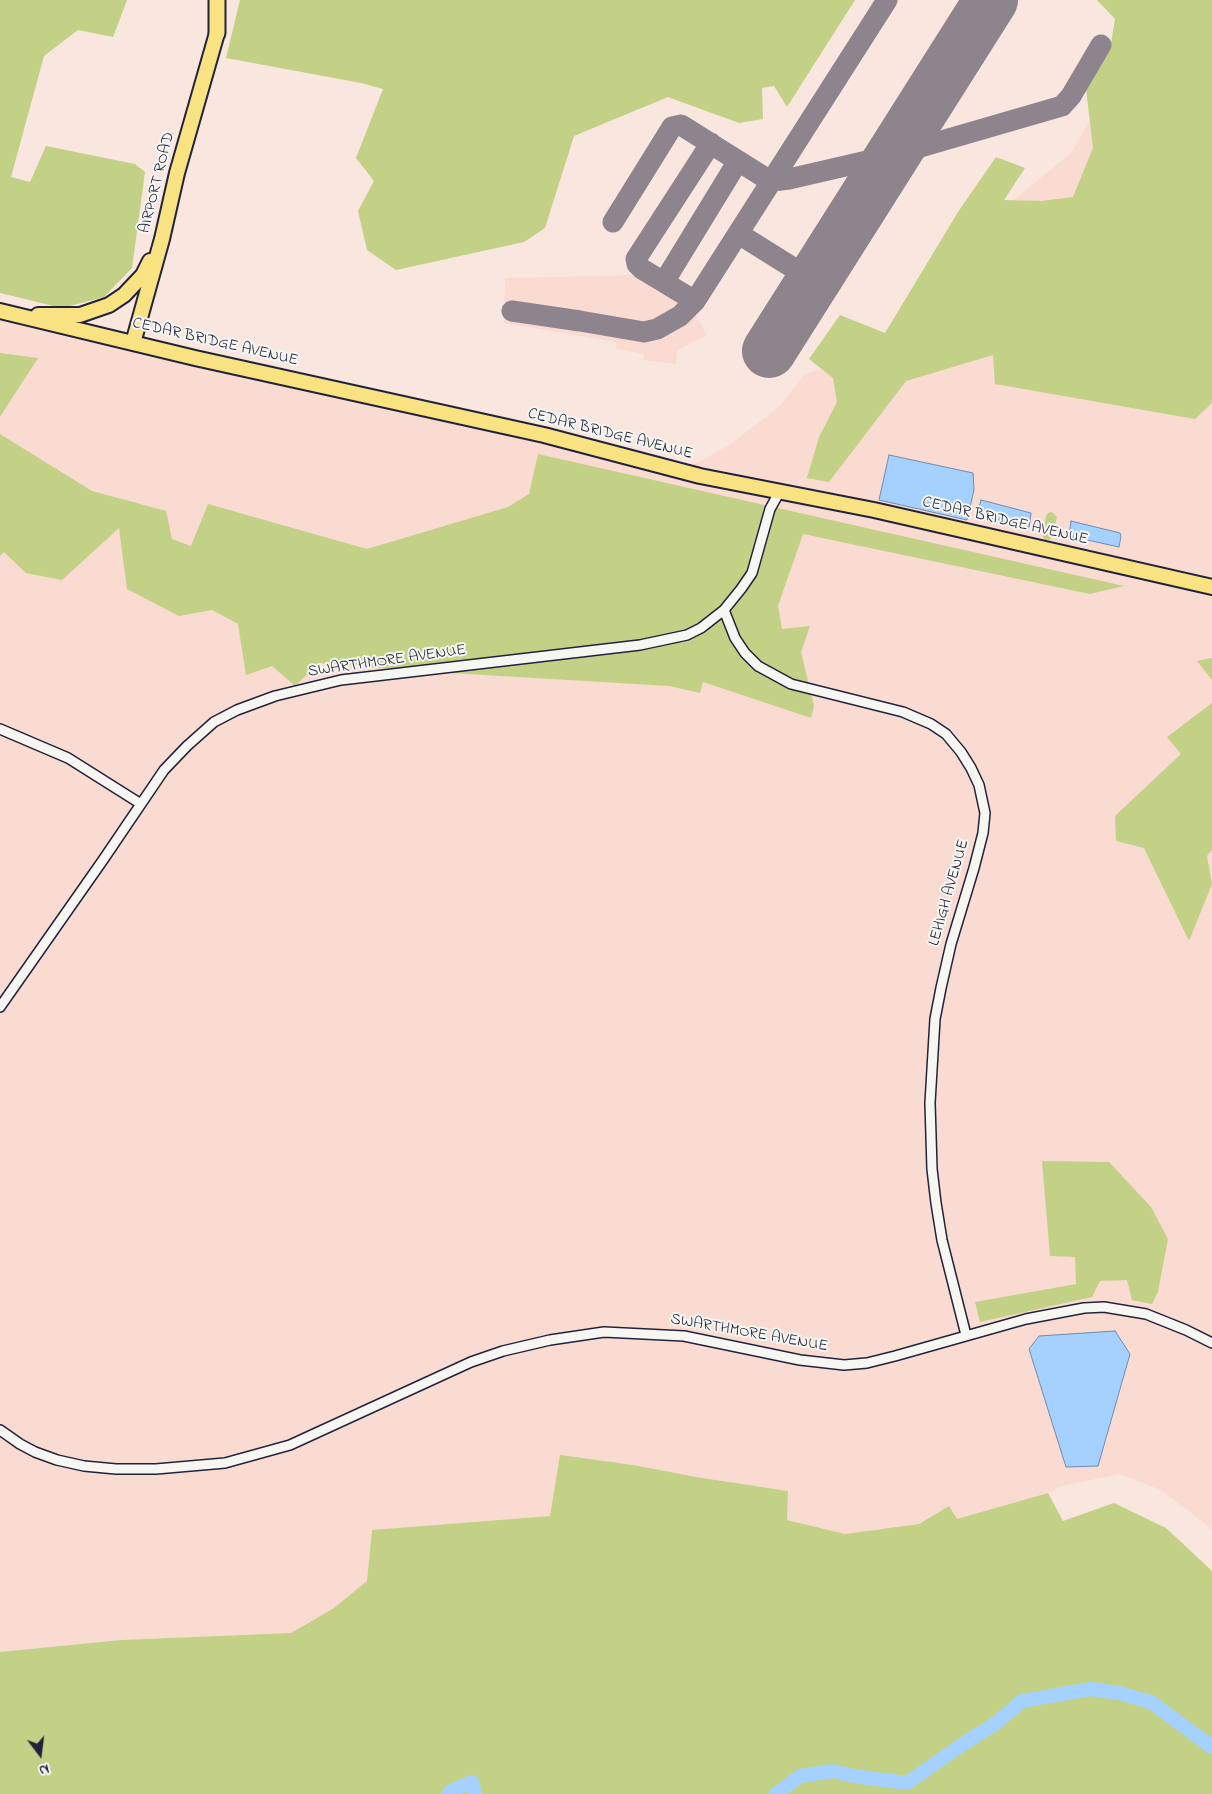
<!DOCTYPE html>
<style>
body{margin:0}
#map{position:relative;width:1212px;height:1794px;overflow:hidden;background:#f8e6df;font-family:"Indie Flower",sans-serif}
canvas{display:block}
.north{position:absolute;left:15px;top:1729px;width:50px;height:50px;-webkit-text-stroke:4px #f6f6f2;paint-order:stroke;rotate:165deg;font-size:14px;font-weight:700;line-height:20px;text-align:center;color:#22223b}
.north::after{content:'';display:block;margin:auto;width:18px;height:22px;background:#22223b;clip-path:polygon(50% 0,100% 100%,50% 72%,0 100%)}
</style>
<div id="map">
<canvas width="1212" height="1794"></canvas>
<div class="north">N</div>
</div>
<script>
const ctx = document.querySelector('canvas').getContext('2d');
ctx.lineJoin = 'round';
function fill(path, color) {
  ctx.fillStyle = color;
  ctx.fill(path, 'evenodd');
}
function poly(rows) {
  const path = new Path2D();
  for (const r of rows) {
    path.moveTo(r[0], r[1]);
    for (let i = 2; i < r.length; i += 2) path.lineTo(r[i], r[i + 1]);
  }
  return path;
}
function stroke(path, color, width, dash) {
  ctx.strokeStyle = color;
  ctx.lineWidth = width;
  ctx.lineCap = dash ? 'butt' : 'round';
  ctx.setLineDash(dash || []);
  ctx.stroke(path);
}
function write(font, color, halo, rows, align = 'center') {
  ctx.font = font + ' "Indie Flower",sans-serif';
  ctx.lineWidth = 4;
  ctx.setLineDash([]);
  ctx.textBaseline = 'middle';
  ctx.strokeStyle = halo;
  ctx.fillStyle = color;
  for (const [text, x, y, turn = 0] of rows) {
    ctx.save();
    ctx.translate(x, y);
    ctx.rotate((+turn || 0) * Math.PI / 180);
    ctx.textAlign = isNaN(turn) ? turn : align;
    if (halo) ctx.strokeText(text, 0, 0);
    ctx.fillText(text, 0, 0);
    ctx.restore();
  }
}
fill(poly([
 [1212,0,1212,1529,1161,1490,1120,1474,1066,1485,1023,1502,956,1520,949,1506,919,1524,845,1534,787,1520,788,1491,560,1456,550,1516,372,1530,367,1581,334,1608,291,1633,121,1640,0,1652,0,318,681,471,728,446,779,407,804,375,862,353,911,319,1002,210,1071,153,1118,71],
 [643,275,692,305,692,309,707,335,677,350,676,364,643,360,644,354,616,349,616,342,504,323,505,278]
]), '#f9dbd2');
fill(poly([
 [0,0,127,0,113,37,78,30,44,56,11,177,30,182,46,146,135,164,145,172,132,268,104,297,62,308,0,293],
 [240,0,855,0,787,107,774,86,762,88,763,119,739,123,668,97,574,136,545,228,524,242,396,270,367,250,358,211,374,181,356,158,383,89,361,83,226,58],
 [1097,0,1212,0,1212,403,1195,419,995,384,993,355,906,381,829,482,807,478,819,437,837,402,833,378,809,359,840,315,885,333,958,212,996,157,1025,168,1004,200,1041,201,1073,197,1093,148,1085,81,1110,49,1115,19],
 [0,353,38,358,0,417],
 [0,434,92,491,166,511,172,539,191,546,208,504,367,549,508,507,529,494,538,454,1124,586,1090,594,803,534,778,606,782,629,810,626,801,652,814,706,811,718,703,682,700,693,669,686,417,671,319,663,295,686,272,666,246,675,238,624,212,610,179,616,127,589,119,528,62,580,26,573,4,552,0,556],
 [1052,512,1057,517,1052,538,1049,540,1045,540,1042,535,1046,516,1048,513],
 [1212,658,1212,680,1197,661],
 [1212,703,1212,850,1207,856,1212,884,1189,941,1144,848,1116,841,1115,816,1181,754,1167,737],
 [1042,1161,1109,1162,1151,1207,1168,1239,1158,1292,1152,1304,1132,1300,1127,1280,1100,1281,1092,1297,980,1322,975,1302,1076,1284,1075,1257,1050,1256],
 [560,1455,633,1465,696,1477,788,1491,787,1520,845,1534,919,1524,949,1506,957,1519,1048,1493,1063,1521,1114,1503,1166,1528,1212,1571,1212,1794,0,1794,0,1652,121,1640,291,1633,334,1608,367,1581,372,1530,550,1516]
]), '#c2d185');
const water = poly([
 [889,455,973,473,974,490,967,520,879,500,889,455],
 [981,500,1031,513,1029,527,977,515,981,500],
 [1071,521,1120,533,1121,536,1119,547,1069,536,1071,521],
 [1115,1331,1130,1354,1098,1466,1066,1467,1029,1349,1039,1336,1115,1331]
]);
fill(water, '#a4d1ff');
stroke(water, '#708bb1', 1);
stroke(poly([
 [449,1794,451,1791,472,1782,475,1794],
 [776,1794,800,1776,833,1771,854,1776,907,1783,963,1744,996,1723,1022,1701,1091,1689,1119,1693,1151,1702,1212,1747]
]), '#a4d1ff', 14);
stroke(poly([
 [613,222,672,127,681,125,767,179,773,181,789,179,893,155,1062,106,1071,96,1101,45],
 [739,234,806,276,818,273],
 [664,282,738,161],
 [695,301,642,269,637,264,636,259,711,143],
 [512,311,580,321,644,332,657,329,680,316,695,301,887,0]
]), '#8d848d', 21);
stroke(poly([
 [769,351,991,0]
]), '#8d848d', 54);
const minor = poly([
 [724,610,735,638,745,653,758,666,791,684,903,712,931,724,946,734,961,752,971,768,979,785,985,813,983,833,974,868,951,944,941,988,935,1019,930,1103,932,1169,936,1203,942,1240,966,1335],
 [0,729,68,758,141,804],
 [0,1007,103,860,164,770,187,746,214,722,237,710,275,696,341,680,640,645,687,635,701,628,724,610,741,589,752,573,770,509,780,491],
 [0,1430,20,1444,35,1452,57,1460,84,1466,116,1469,156,1469,225,1463,290,1445,471,1362,503,1351,550,1340,604,1332,684,1336,800,1360,844,1365,867,1363,895,1356,1026,1319,1084,1308,1104,1307,1146,1314,1186,1330,1212,1343]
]);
const primary = poly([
 [0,311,195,358,544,435,700,476,874,510,1212,587],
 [38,315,80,315,109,305,124,295,143,275,150,261],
 [133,343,162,239,177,173,217,33]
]);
const motorway = poly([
 [217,0,217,33]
]);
stroke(minor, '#22223b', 12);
stroke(primary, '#22223b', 18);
stroke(motorway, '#22223b', 19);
stroke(minor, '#f6f6f2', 9);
stroke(primary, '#f8e281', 14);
stroke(motorway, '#f8e281', 15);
write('16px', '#22223b', '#f6f6f2', [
 ["AIRPORT ROAD",158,183,-76],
 ["CEDAR BRIDGE AVENUE",215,343,13],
 ["CEDAR BRIDGE AVENUE",610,435,14],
 ["CEDAR BRIDGE AVENUE",1005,522,13],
 ["SWARTHMORE AVENUE",387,662,-8],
 ["LEHIGH AVENUE",950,893,-74],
 ["SWARTHMORE AVENUE",749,1334,10]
]);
</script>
